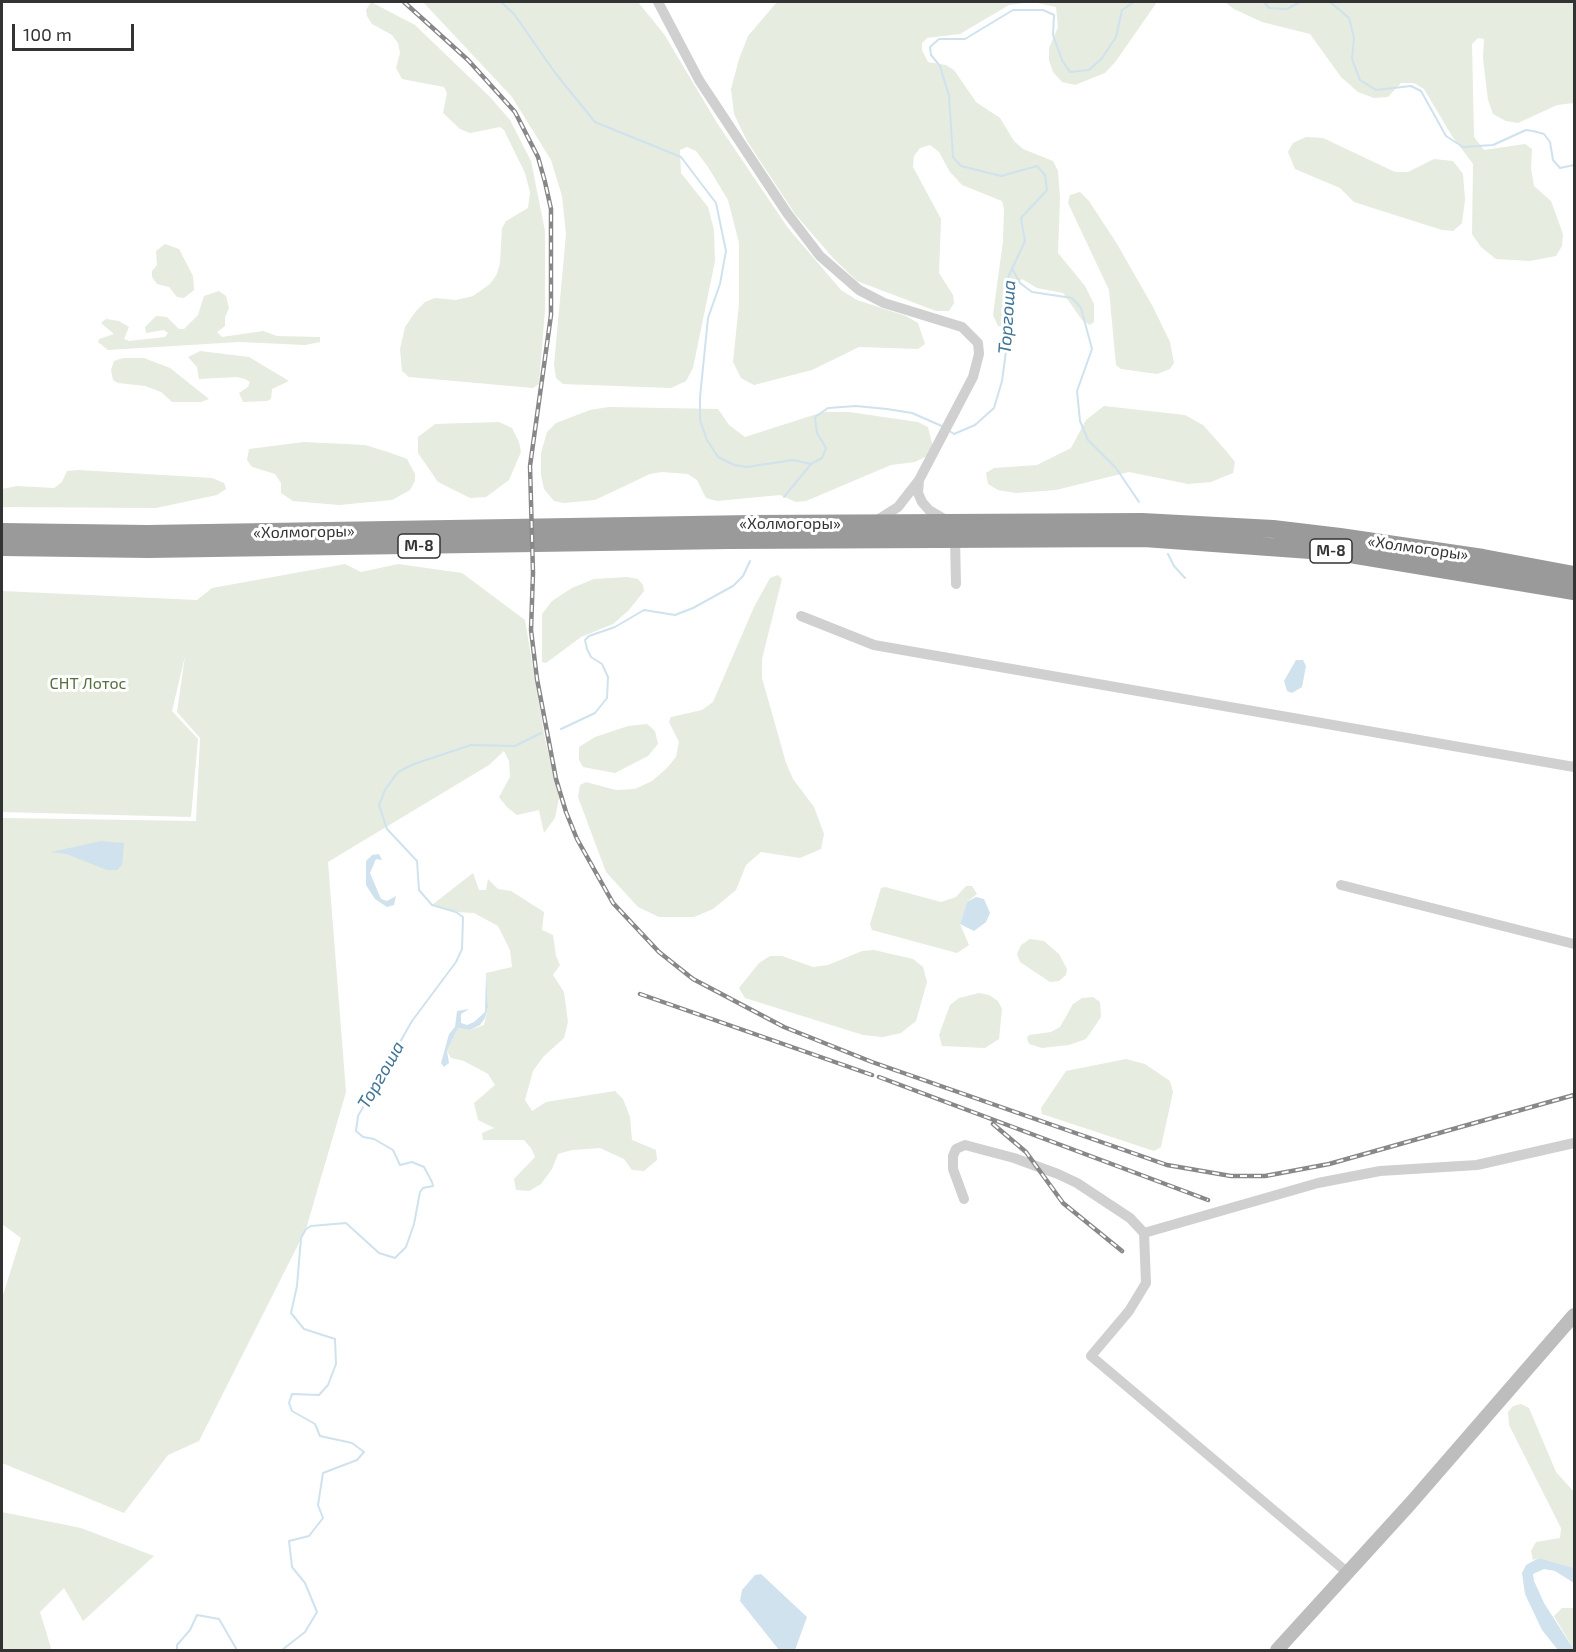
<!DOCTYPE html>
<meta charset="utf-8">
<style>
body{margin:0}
#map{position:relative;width:1576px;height:1652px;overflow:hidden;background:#fff;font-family:"Exo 2",sans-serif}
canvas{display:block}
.frame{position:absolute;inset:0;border:3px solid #333;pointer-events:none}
.scale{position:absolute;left:12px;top:24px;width:122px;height:27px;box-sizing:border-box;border:3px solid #333;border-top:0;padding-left:8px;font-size:18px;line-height:21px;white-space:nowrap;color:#333;-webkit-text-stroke:4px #fff;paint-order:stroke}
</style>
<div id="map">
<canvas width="1576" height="1652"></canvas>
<div class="frame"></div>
<div class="scale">100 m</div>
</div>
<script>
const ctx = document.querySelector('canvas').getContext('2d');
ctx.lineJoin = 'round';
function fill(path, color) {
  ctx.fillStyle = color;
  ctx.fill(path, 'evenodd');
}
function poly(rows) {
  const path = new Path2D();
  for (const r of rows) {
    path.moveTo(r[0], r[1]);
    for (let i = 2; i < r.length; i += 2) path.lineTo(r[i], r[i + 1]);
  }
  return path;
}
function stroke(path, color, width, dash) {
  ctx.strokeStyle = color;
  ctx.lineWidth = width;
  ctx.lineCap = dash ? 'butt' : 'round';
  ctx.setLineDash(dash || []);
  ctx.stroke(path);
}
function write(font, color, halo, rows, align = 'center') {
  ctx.font = font + ' "Exo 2",sans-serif';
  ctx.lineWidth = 6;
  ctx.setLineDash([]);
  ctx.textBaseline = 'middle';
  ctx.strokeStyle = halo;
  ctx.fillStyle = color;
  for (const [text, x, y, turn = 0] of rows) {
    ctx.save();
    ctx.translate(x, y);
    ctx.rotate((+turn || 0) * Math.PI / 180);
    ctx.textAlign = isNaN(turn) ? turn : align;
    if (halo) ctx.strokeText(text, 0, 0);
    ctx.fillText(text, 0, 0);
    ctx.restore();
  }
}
fill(poly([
 [371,2,415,25,490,97,510,120,531,161,545,231,545,310,539,384,533,388,409,377,402,371,400,349,405,327,416,311,425,302,435,298,456,300,473,296,490,284,497,274,500,263,502,228,506,221,528,208,530,192,525,173,504,130,500,127,470,133,460,129,443,113,447,93,444,87,402,79,396,68,400,53,398,43,392,35,372,24,367,16,366,10],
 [423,2,638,2,664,34,717,123,788,228,841,290,857,300,906,316,918,323,925,344,918,349,859,347,812,370,754,385,741,378,733,362,739,304,739,243,728,200,708,167,696,151,687,147,680,150,681,173,708,207,714,230,715,261,693,368,686,381,671,388,563,384,556,378,554,365,566,234,562,196,551,160,512,97],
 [777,2,1032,2,1009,5,960,34,927,38,922,43,922,50,928,62,946,65,954,70,976,102,1000,118,1014,141,1023,149,1053,161,1058,171,1060,198,1058,253,1085,286,1094,304,1094,322,1090,325,1082,320,1063,293,1037,288,1022,279,1014,287,1015,326,1009,329,998,326,993,315,1003,241,1004,209,1002,201,962,185,950,172,939,152,930,145,920,148,914,156,913,167,941,219,939,273,953,295,954,303,949,311,936,311,857,281,833,258,795,214,747,141,734,114,731,89,739,59,748,36],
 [1033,2,1157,2,1116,61,1105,73,1075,85,1062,82,1053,72,1049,60,1049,48,1058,27,1056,7],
 [1225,2,1574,2,1574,103,1557,105,1518,123,1506,121,1493,114,1488,100,1483,58,1484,39,1478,38,1472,44,1474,137,1484,150,1525,144,1532,149,1531,168,1534,186,1551,201,1563,234,1562,246,1556,256,1530,261,1496,259,1481,247,1472,234,1473,164,1452,136,1424,89,1414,83,1401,83,1388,97,1374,98,1358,92,1341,77,1310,34,1262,22,1234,9],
 [1306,137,1323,138,1395,172,1408,172,1434,159,1453,161,1463,174,1465,200,1462,223,1453,231,1442,230,1354,202,1340,188,1295,169,1288,152,1293,143],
 [1080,192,1089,201,1117,244,1153,307,1170,342,1174,363,1170,369,1157,374,1121,369,1116,365,1109,290,1068,203,1070,195],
 [165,244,179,249,193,276,194,290,184,298,177,297,169,287,157,284,152,277,152,271,157,265,156,251],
 [219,291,226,296,229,308,225,317,225,326,217,332,222,337,263,331,277,336,320,337,320,342,305,345,239,342,108,350,98,342,99,339,114,334,101,323,106,319,119,321,129,327,124,339,129,341,165,337,168,333,164,330,146,333,145,327,156,316,167,317,179,329,184,329,198,315,204,296],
 [200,351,249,357,289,381,272,389,271,399,267,401,243,402,239,393,248,387,250,382,245,379,237,377,199,379,197,367,188,357],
 [123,358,144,358,170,368,209,399,201,402,172,402,161,392,145,386,118,383,113,380,111,370,114,361],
 [1104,406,1185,415,1203,425,1227,452,1235,462,1233,473,1211,482,1188,484,1129,472,1056,490,1016,493,998,490,988,484,986,473,994,468,1037,465,1071,448,1086,420],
 [609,407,718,409,729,425,745,437,823,412,849,412,918,422,928,427,933,447,929,455,915,462,891,465,806,501,796,502,780,495,717,501,706,498,697,480,688,474,662,472,650,474,595,500,564,503,554,501,544,489,541,475,541,453,547,432,556,423,590,410],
 [499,422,512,428,519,442,521,452,509,480,486,497,470,498,438,482,418,453,418,437,435,424],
 [304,442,365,445,391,453,407,459,415,474,415,481,410,490,392,500,339,505,293,501,281,493,281,483,275,474,252,467,247,460,249,449],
 [79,470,212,478,224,483,226,489,217,495,156,508,2,507,2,489,17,486,54,488,62,482,67,471],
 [345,564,361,572,398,564,462,573,525,620,545,739,559,798,555,818,544,833,539,810,517,815,507,807,499,797,510,777,509,761,504,751,489,765,328,862,346,1092,306,1229,199,1441,168,1455,124,1513,2,1463,2,1298,21,1238,2,1224,2,818,196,821,200,738,177,712,185,656,172,711,198,739,191,817,2,812,2,591,197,600,212,588],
 [778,575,782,579,762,659,762,678,786,763,793,779,814,807,824,834,821,849,800,858,761,852,746,865,736,890,713,909,694,917,659,917,638,907,606,872,578,797,580,785,586,782,616,790,635,789,652,781,666,769,676,757,679,742,669,722,671,717,702,710,713,702,754,607,770,578],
 [627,577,638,579,643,585,644,591,629,610,613,624,581,637,546,663,542,662,542,614,552,601,572,588,594,579],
 [647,724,655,731,658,744,648,756,615,773,583,767,579,760,579,747,595,737,628,726],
 [473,873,479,890,486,890,488,879,498,889,511,891,544,912,542,930,553,935,556,956,560,965,553,975,564,992,568,1022,564,1038,543,1057,533,1071,525,1100,532,1111,546,1102,615,1091,623,1099,630,1117,632,1140,656,1150,657,1160,644,1171,632,1170,624,1159,600,1148,572,1150,558,1154,552,1169,541,1184,529,1191,516,1190,514,1179,535,1157,531,1148,524,1140,483,1140,482,1133,494,1128,478,1120,474,1103,495,1085,488,1074,464,1061,451,1058,447,1051,458,1028,470,1030,484,1025,488,1007,486,973,512,967,510,950,498,926,474,913,456,912,432,905],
 [966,886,972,886,977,894,967,902,960,924,969,945,957,953,872,930,870,924,881,888,885,887,941,902,956,897],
 [1030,939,1044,941,1059,954,1067,969,1066,975,1059,981,1050,982,1020,962,1017,954,1021,945],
 [874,950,913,959,923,967,927,982,916,1021,901,1033,883,1037,863,1035,745,998,739,988,759,963,770,956,782,956,813,967,828,965,862,951],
 [979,993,989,995,998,1001,1002,1009,999,1039,985,1048,942,1046,939,1035,950,1005,959,998],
 [1093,997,1100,1002,1101,1017,1086,1039,1069,1045,1042,1048,1029,1044,1027,1038,1029,1035,1051,1032,1060,1027,1073,1004,1082,998],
 [1126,1059,1145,1064,1170,1081,1173,1092,1161,1147,1154,1151,1042,1114,1041,1108,1066,1071],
 [1521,1404,1529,1408,1556,1472,1574,1492,1574,1568,1539,1558,1533,1560,1531,1551,1536,1542,1560,1538,1561,1528,1509,1425,1508,1412,1513,1406],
 [2,1512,81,1528,154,1556,83,1621,64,1588,40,1612,51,1648,49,1650,2,1650],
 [1562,1608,1574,1608,1574,1650,1554,1616]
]), '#e6ecdf');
fill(poly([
 [1296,660,1303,660,1306,666,1302,687,1292,693,1287,691,1284,681],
 [101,841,124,843,122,865,117,870,107,870,66,854,51,852],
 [379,854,382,860,376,859,370,873,381,899,387,901,396,896,394,905,387,907,375,899,366,885,366,861,372,855],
 [976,897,984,899,990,913,986,922,974,931,960,924,967,902],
 [486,973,488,1007,485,1018,480,1025,470,1030,458,1028,447,1051,449,1063,444,1067,441,1063,449,1034,455,1027,457,1011,469,1009,461,1014,461,1023,467,1025,474,1022,485,1012],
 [1539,1558,1574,1568,1574,1583,1555,1571,1544,1569,1533,1574,1534,1581,1544,1603,1574,1650,1558,1650,1542,1630,1525,1594,1522,1573,1526,1565],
 [761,1574,807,1617,795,1650,779,1650,740,1601,742,1590,755,1575]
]), '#cfe2ee');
stroke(poly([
 [501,2,514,14,556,74,595,122,681,157,716,203,726,251,720,284,708,318,700,397,700,420,707,440,718,457,734,465,747,467,793,460,811,464],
 [1264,2,1269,8,1287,9,1300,2],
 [1330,2,1349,18,1354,38,1352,59,1360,80,1376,90,1411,86,1421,91,1446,136,1463,147,1493,145,1526,130,1533,131,1544,134,1550,142,1553,160,1560,168,1574,165],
 [1013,270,1020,283,1032,292,1072,298,1081,308,1092,349,1077,391,1080,421,1088,440,1116,468,1139,502],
 [948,430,954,434,975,425,994,408,1002,381,1008,336,1006,282,1025,241,1021,218,1047,190,1045,175,1037,166,1001,176,961,166,953,157,949,96,940,66,931,55,930,47,939,39,965,39,1013,10,1043,10,1054,15,1053,35,1062,60,1070,72,1089,70,1102,58,1116,37,1122,10,1134,2],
 [784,497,811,464,822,458,826,448,817,433,815,417,828,408,856,406,887,409,912,413,944,427],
 [1168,554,1174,566,1185,578],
 [561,729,595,713,607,698,608,677,602,664,591,657,587,649,585,640,589,636,615,627,644,610,675,615,693,608,733,586,743,576,750,561],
 [177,1650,177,1645,190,1630,197,1615,219,1619,237,1650],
 [282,1650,305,1632,317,1612,305,1583,292,1567,289,1541,309,1536,323,1518,318,1505,323,1473,357,1460,364,1452,352,1443,320,1436,315,1424,292,1411,289,1403,292,1394,319,1395,328,1385,336,1364,335,1339,304,1329,291,1313,297,1286,301,1238,306,1229,311,1226,346,1223,379,1253,395,1258,406,1247,414,1224,420,1192,423,1188,433,1186,432,1182,424,1167,412,1162,400,1165,393,1150,374,1139,363,1137,356,1131,358,1116,412,1021,456,962,462,949,463,917,456,912,432,905,419,890,417,861,387,829,379,805,385,790,398,772,414,764,471,745,515,746,541,733]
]), '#cfe2ee', 2);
stroke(poly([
 [658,2,699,80,787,213,820,256,859,290,884,303,962,327,978,343,979,354,973,377,919,480,898,507,879,519],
 [919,480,918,493,922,502,929,510,946,520],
 [955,538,956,584],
 [801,616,874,645,1574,767],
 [1341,885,1574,944],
 [964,1199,953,1169,953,1156,956,1149,965,1145,1014,1158,1058,1174,1077,1183,1130,1218,1144,1233,1146,1283,1129,1311,1091,1356,1348,1573],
 [1144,1233,1318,1183,1380,1171,1477,1165,1574,1143]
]), '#d0d0d0', 10);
stroke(poly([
 [1277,1650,1410,1504,1574,1315]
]), '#bdbdbd', 14);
stroke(poly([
 [2,532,147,534,751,524,1142,522,1273,529,1340,537,1483,558,1574,575],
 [2,547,148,549,729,540,1144,538,1338,552,1574,591]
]), '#9a9a9a', 18);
const rail = poly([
 [404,2,468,60,515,112,538,157,545,182,551,209,551,315,530,466,533,573,531,630,537,679,556,779,566,812,577,839,613,903,659,952,693,979,784,1027,872,1062,1167,1165,1231,1176,1265,1176,1329,1164,1574,1095],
 [640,994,872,1075],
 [879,1077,1208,1200],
 [993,1124,1026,1152,1063,1203,1122,1251]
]);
stroke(rail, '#888', 4.5);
stroke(rail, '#fff', 2, [7]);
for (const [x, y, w] of [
 [419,546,42],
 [1331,551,42]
]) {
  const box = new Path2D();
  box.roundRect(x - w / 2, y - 12, w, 24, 4.5);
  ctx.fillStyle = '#fff';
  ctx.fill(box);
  stroke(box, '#333', 1.5);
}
write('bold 15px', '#333', null, [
 ["М-8",419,546],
 ["М-8",1331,551]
]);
write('16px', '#333', '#fff', [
 ["«Холмогоры»",790,524],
 ["«Холмогоры»",304,532,-1],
 ["«Холмогоры»",1418,548,8]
]);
write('16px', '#56703f', '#fff', [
 ["СНТ Лотос",88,684]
]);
write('italic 18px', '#3f7597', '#fff', [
 ["Торгоша",1007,317,-86],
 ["Торгоша",381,1075,-60]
]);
</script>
